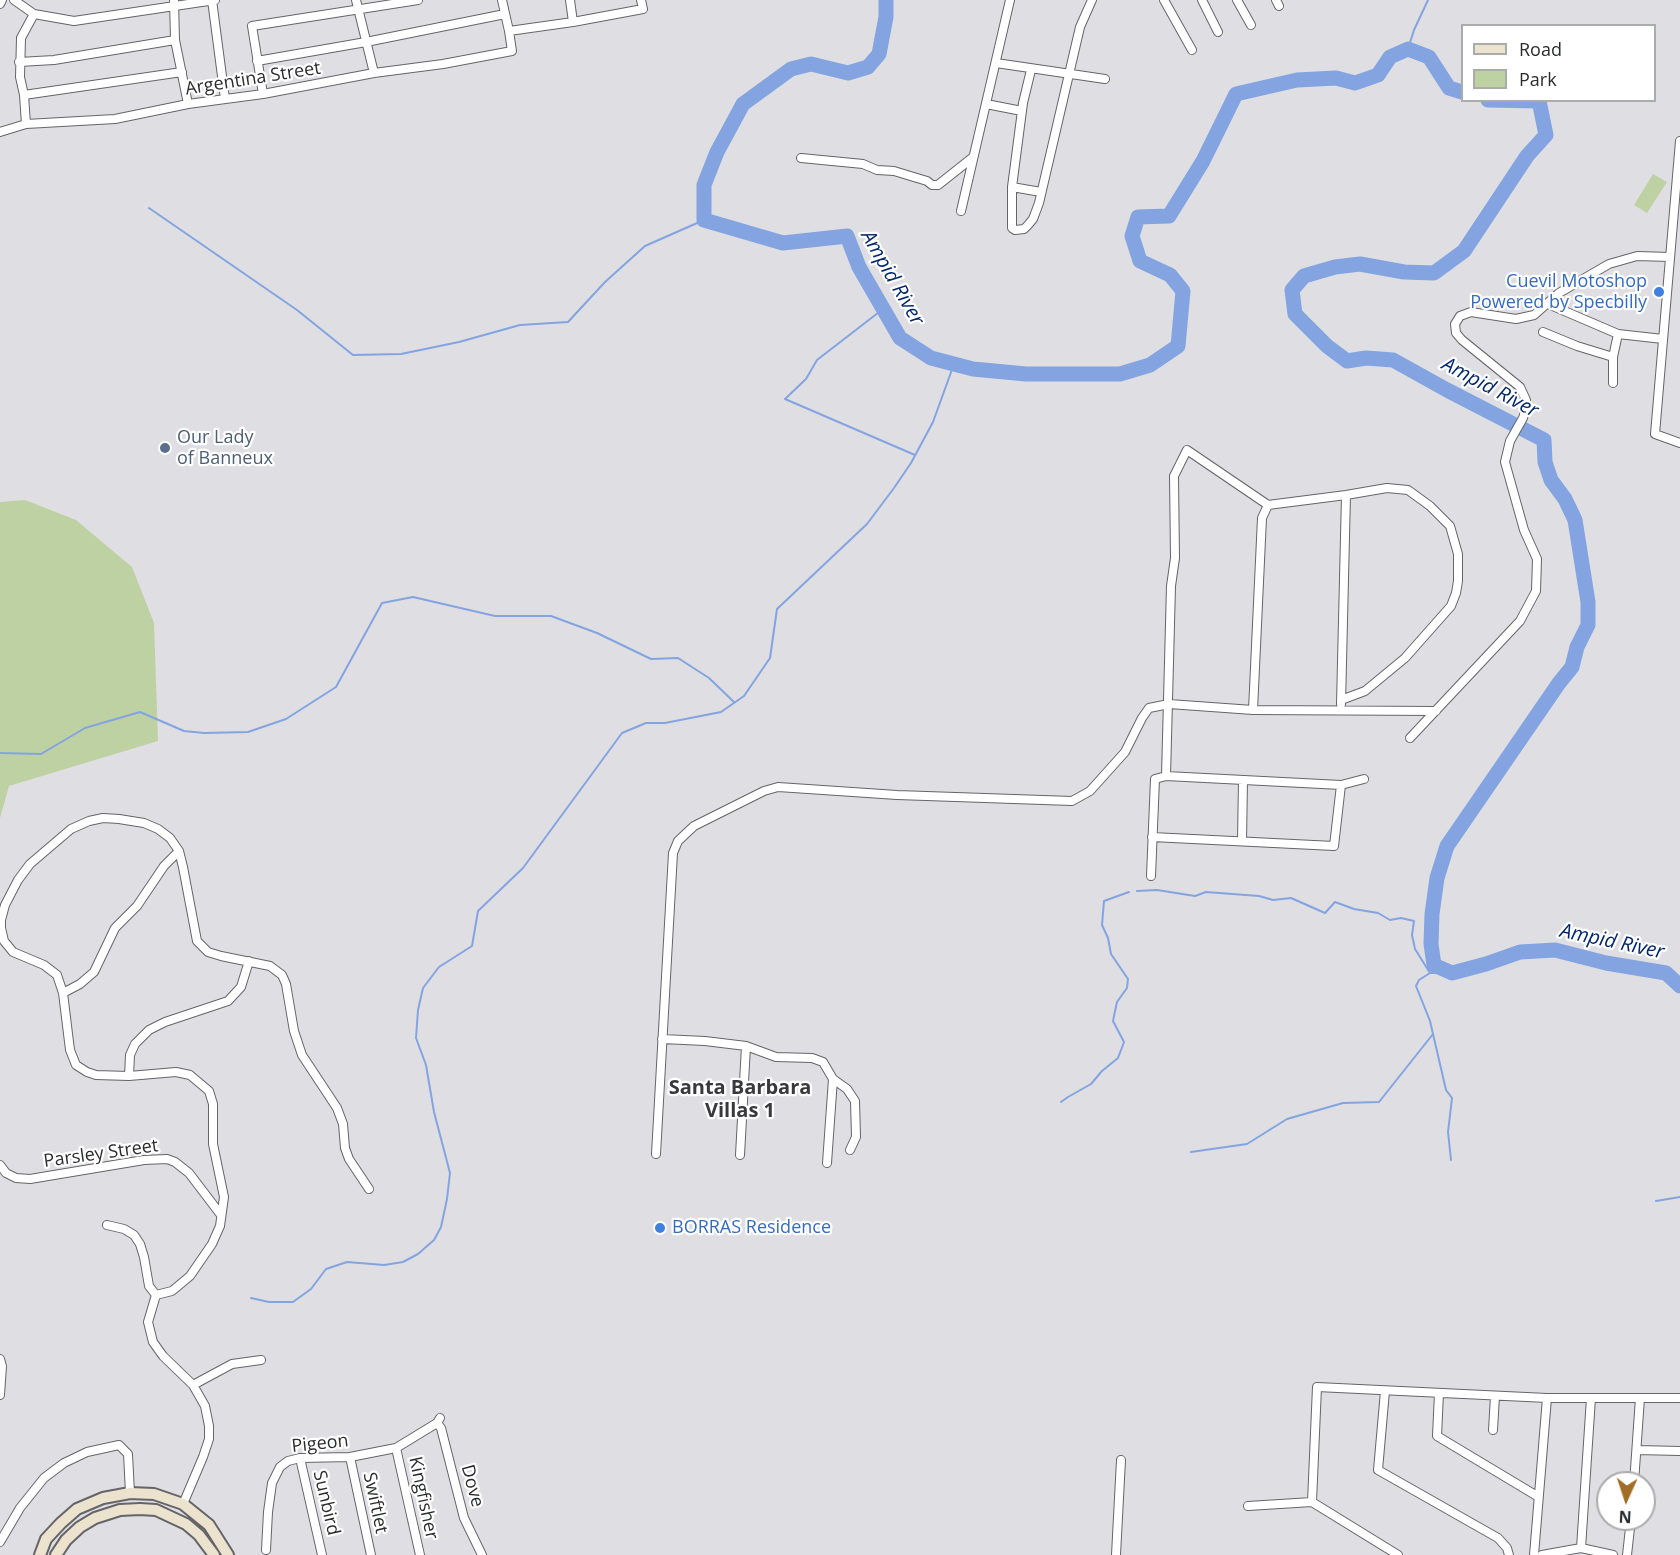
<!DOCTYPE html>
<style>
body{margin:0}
#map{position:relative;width:1680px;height:1555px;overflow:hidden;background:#dfdfe3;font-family:"Open Sans",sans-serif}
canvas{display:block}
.legend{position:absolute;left:1461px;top:24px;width:195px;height:78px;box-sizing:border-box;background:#fff;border:2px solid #aaabab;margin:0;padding:8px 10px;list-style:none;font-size:18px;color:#2b2c2d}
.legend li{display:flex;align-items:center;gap:12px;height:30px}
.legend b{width:30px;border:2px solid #aaabab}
.north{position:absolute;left:1596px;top:1471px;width:60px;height:60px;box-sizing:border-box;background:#fff;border:2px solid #aaabab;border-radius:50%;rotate:183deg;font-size:16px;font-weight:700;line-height:24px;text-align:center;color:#2b2c2d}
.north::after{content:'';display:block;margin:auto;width:21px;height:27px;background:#a26d26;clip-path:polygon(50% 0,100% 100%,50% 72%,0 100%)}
</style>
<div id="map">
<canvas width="1680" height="1555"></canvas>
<ul class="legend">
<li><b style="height:8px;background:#ebe3ce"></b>Road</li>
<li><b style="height:16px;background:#bed1a3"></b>Park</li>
</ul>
<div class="north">N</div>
</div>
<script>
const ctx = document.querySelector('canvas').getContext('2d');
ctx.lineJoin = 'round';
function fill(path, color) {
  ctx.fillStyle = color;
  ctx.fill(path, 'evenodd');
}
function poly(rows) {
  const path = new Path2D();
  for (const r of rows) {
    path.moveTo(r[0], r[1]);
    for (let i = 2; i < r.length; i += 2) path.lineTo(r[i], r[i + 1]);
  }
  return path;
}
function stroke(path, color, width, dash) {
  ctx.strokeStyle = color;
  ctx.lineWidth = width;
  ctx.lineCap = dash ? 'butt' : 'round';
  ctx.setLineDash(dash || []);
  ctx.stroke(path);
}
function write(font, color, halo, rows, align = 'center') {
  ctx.font = font + ' "Open Sans",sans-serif';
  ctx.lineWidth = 4.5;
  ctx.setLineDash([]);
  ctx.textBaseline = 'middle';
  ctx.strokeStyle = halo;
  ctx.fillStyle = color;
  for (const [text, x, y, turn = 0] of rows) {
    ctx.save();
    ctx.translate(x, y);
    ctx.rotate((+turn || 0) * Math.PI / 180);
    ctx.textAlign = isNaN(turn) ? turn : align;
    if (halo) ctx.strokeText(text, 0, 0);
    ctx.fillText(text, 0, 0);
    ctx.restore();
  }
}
fill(poly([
 [1653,174,1667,182,1647,213,1634,205],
 [25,500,76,520,132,567,154,623,158,741,9,786,0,818,0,502]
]), '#bed1a3');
stroke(poly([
 [1408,49,1414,30,1428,0],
 [149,208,297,310,353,355,401,354,459,342,520,325,568,322,605,282,645,246,704,220],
 [883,309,817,360,806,379,785,399,915,455],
 [0,753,41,754,85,728,140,712,184,731,204,733,248,732,286,719,336,687,382,603,413,597,495,616,551,616,597,633,651,659,678,658,709,678,734,702],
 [1137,891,1157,890,1195,896,1206,892,1259,896,1273,900,1291,898,1325,913,1335,902,1354,909,1378,913,1390,920,1401,918,1414,921,1412,935,1415,949,1430,973,1452,973],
 [1430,973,1419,980,1416,986,1430,1021,1446,1090,1452,1098,1448,1132,1451,1160],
 [1061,1102,1068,1097,1091,1084,1102,1071,1118,1058,1124,1042,1113,1021,1117,1002,1127,988,1128,979,1111,954,1108,938,1102,925,1104,901,1129,892],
 [1191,1152,1247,1144,1287,1119,1343,1103,1379,1102,1433,1034],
 [1656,1201,1680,1197],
 [251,1298,269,1302,293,1302,311,1289,326,1269,347,1262,384,1265,403,1262,418,1254,434,1240,441,1227,447,1199,450,1173,434,1112,426,1065,416,1038,418,1010,423,988,439,967,472,946,478,911,523,868,622,733,646,723,665,723,721,712,744,696,770,658,777,609,867,524,894,488,911,463,933,422,954,364]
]), '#83a4e0', 2);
stroke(poly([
 [886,0,886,17,879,54,868,67,848,73,811,64,791,69,743,104,717,152,704,185,704,220,783,243,847,236,859,267,900,338,931,358,973,369,1026,374,1120,374,1150,365,1178,346,1183,291,1170,275,1140,261,1132,236,1138,217,1169,216,1203,161,1236,94,1297,80,1336,78,1355,83,1378,75,1390,57,1408,49,1429,57,1449,88,1462,92],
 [1488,100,1539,101,1546,135,1527,156,1464,251,1434,273,1404,272,1360,264,1335,267,1304,276,1292,290,1295,314,1327,346,1347,361,1366,358,1393,360,1447,390,1544,440,1545,462,1551,480,1565,499,1575,520,1588,602,1588,625,1577,647,1572,667,1559,683,1447,846,1437,878,1432,914,1431,944,1434,965,1452,973,1486,964,1520,952,1555,950,1606,963,1666,973,1680,986]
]), '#83a4e0', 15);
const street = poly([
 [14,0,34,14,74,21,215,0],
 [174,0,175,40,188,104],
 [212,0,225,99],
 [356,0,374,73],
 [570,0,573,22],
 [1164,0,1192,50],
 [1202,0,1218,32],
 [1237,0,1251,25],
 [1276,0,1279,6],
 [0,4,2,0],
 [509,31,573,22,643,9,641,0],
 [257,61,366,42,505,14],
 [19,62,54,60,175,40],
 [996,63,1105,79],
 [1031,70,1023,103,1012,187,1012,228,1015,230,1024,229,1028,225,1033,219,1039,203,1080,27,1092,0],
 [263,94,252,26,418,0],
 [24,95,182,72],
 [986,104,1022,111],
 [26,124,24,95,20,77,21,38,34,14],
 [0,132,26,124,115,119,188,104,263,94,374,73,443,64,512,51,509,31,502,0],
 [1680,141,1655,434,1680,443],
 [801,158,863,164,877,170,894,171,927,181,932,185,938,185,972,158],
 [1012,187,1041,192],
 [961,211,1010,0],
 [1548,304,1618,334],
 [1543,332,1577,346,1613,357],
 [1613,383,1613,357,1618,334,1663,339],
 [1341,704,1346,495],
 [1253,710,1262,518,1268,505],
 [1410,738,1520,621,1536,591,1537,559,1524,530,1505,462,1510,441,1523,418,1526,409,1526,400,1520,387,1462,340,1456,333,1455,324,1460,316,1471,312,1516,319,1534,315,1559,293,1609,264,1637,256,1670,257],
 [1166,776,1171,586,1175,558,1174,476,1187,450,1268,505,1346,495,1387,488,1408,490,1430,506,1450,526,1458,554,1458,581,1456,593,1451,606,1405,658,1365,691,1341,700],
 [1152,837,1334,846,1341,785],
 [1242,841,1243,780],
 [1151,876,1155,779,1166,776,1341,785,1364,779],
 [63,993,80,984,94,972,115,928,137,906,164,866,179,851],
 [662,1039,705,1041,746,1046,776,1057,812,1058,823,1062,833,1079,827,1163],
 [129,1076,130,1055,135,1044,149,1030,165,1022,228,1001,241,987,249,961],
 [833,1079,847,1089,855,1101,856,1137,850,1150],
 [656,1154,673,853,678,841,694,826,764,791,778,787,897,795,1072,801,1090,791,1125,752,1142,718,1149,708,1169,704,1253,710,1436,711],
 [740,1155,746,1046],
 [0,1165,6,1173,16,1178,30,1179,144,1160,167,1159,175,1162,189,1173,221,1215],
 [107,1225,124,1229,134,1235,140,1244,144,1257,149,1286,156,1295],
 [156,1295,172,1291,190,1276,212,1244,220,1226,224,1197,213,1144,213,1104,209,1091,190,1075,176,1072,129,1076,96,1075,87,1072,76,1065,70,1050,63,993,57,975,44,965,13,952,4,941,1,928,1,920,5,905,18,880,30,864,71,829,89,821,103,818,119,819,144,823,158,829,170,838,179,851,183,867,197,941,208,952,221,956,270,966,282,975,286,984,294,1031,302,1055,337,1108,343,1124,345,1148,349,1159,369,1189],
 [156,1295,148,1322,153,1342,163,1356,193,1385,205,1406,209,1426,209,1439,203,1457,183,1504],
 [0,1359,2,1366,0,1395],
 [193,1385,232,1364,261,1360],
 [1385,1391,1378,1470,1498,1538,1507,1548,1509,1555],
 [1439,1393,1437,1436,1537,1496],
 [437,1423,441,1428,464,1518,482,1555],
 [1493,1430,1495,1396],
 [396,1448,420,1555],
 [1637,1450,1680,1451],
 [350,1457,371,1555],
 [300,1458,322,1555],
 [1634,1483,1640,1398],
 [1312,1502,1317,1387,1547,1398,1680,1398],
 [1248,1506,1312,1502,1398,1555],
 [0,1542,20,1508,44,1478,64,1463,87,1452,119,1445,128,1454,130,1493],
 [1581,1548,1591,1398],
 [266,1550,268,1512,272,1483,280,1467,288,1461,300,1458,350,1457,396,1448,437,1423,440,1418],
 [1116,1555,1121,1460],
 [1534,1555,1547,1398],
 [1542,1555,1581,1548,1613,1555],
 [1627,1555,1631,1519]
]);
const secondary = poly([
 [40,1555,46,1539,61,1523,77,1509,103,1498,130,1493,154,1494,183,1504,209,1525,228,1555],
 [56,1555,66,1540,80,1527,95,1518,120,1510,140,1509,156,1510,186,1524,199,1535,214,1555]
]);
stroke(street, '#656569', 10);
stroke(secondary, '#656569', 14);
stroke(street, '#fff', 8);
stroke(secondary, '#ebe3ce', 10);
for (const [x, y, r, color] of [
 [1659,292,6,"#3f7fe0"],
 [165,448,6,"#5c6f8a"],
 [660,1228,6,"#3f7fe0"]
]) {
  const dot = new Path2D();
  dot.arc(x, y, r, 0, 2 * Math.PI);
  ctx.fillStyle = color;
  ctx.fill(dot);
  stroke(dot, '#fff', 2);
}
write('18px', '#2b2c2d', '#fff', [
 ["Argentina Street",253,79,-9],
 ["Parsley Street",101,1154,-8],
 ["Pigeon",320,1444,-6],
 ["Dove",472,1486,75],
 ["Kingfisher",423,1498,78],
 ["Sunbird",326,1503,77],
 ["Swiftlet",375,1503,78]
]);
write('18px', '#366cbe', '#fff', [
 ["Cuevil Motoshop",1647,282],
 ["Powered by Specbilly",1647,303],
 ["BORRAS Residence",672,1228,"left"]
], 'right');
write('18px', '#4e5e75', '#fff', [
 ["Our Lady",177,438],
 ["of Banneux",177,459]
], 'left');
write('italic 20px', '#04286c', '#fff', [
 ["Ampid River",892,278,60],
 ["Ampid River",1490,388,28],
 ["Ampid River",1612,942,12]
]);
write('bold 20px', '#39393d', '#fff', [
 ["Santa Barbara",740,1088],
 ["Villas 1",740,1111]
]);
</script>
